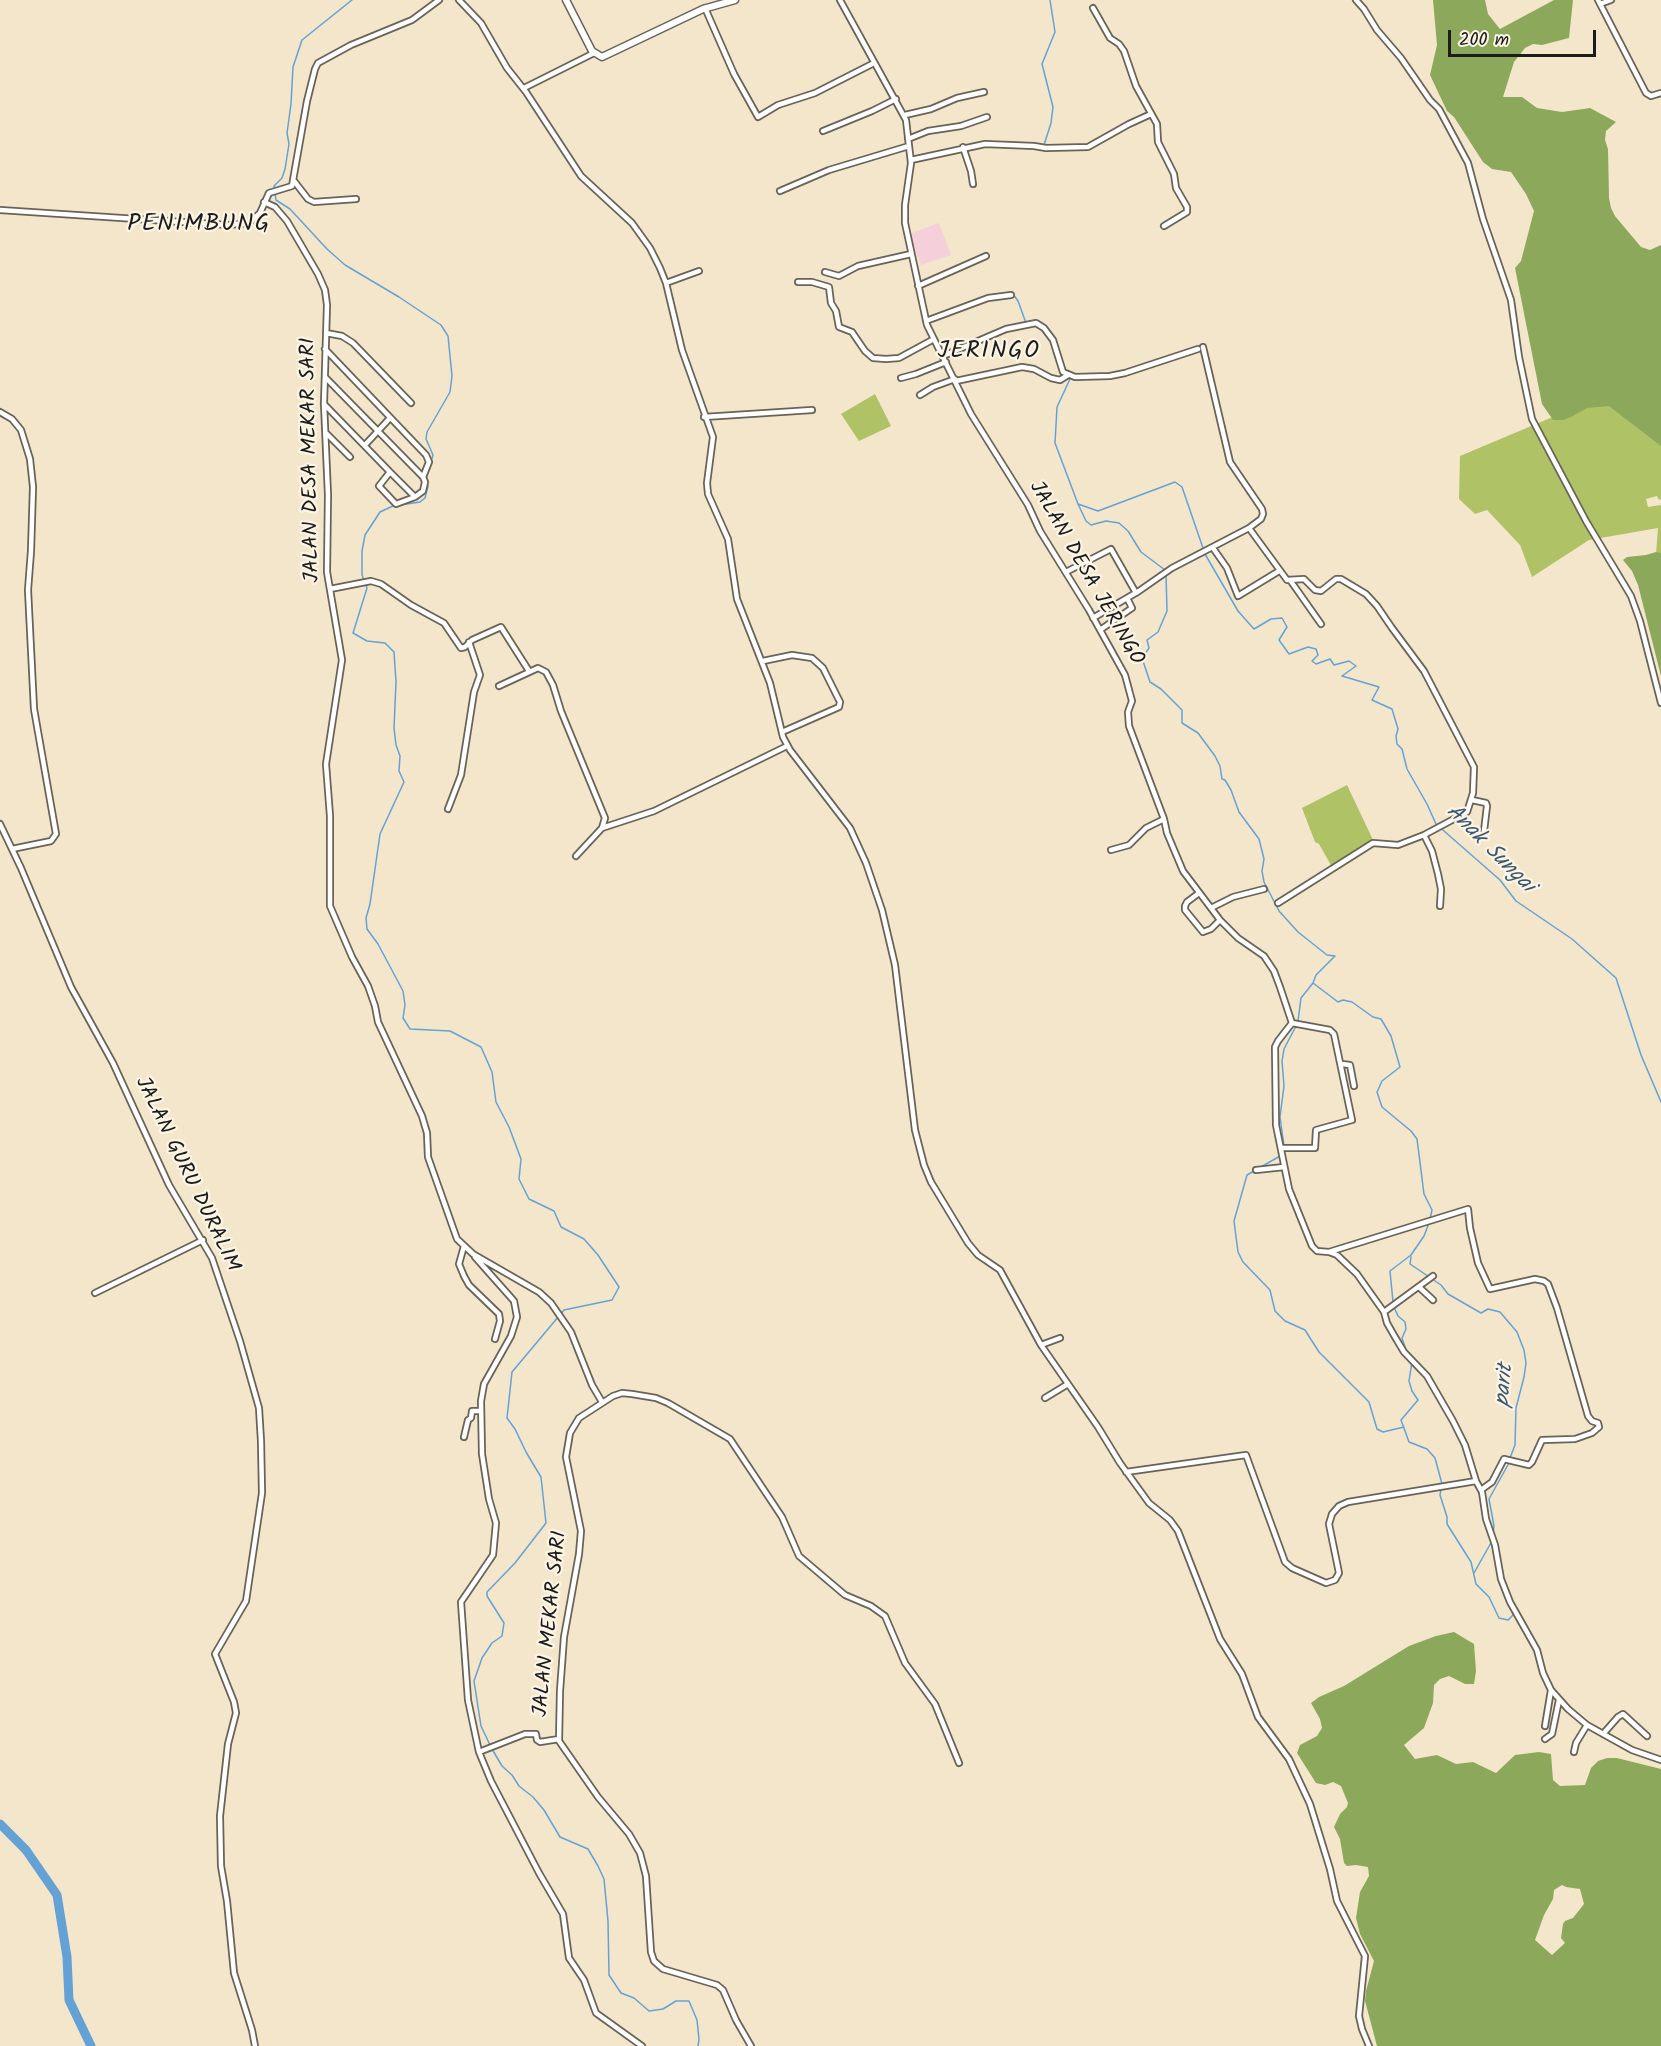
<!DOCTYPE html>
<style>
body{margin:0}
#map{position:relative;width:1661px;height:2046px;overflow:hidden;background:#f4e6cb;font-family:Kalam,sans-serif}
canvas{display:block}
.scale{position:absolute;left:1448px;top:30px;width:148px;height:27px;box-sizing:border-box;border:3px solid #1c1c1c;border-top:0;padding-left:8px;font-size:18px;line-height:21px;white-space:nowrap;color:#1c1c1c;-webkit-text-stroke:4px #fcf5e5;paint-order:stroke}
</style>
<div id="map">
<canvas width="1661" height="2046"></canvas>
<div class="scale">200 m</div>
</div>
<script>
const ctx = document.querySelector('canvas').getContext('2d');
ctx.lineJoin = 'round';
function fill(path, color) {
  ctx.fillStyle = color;
  ctx.fill(path, 'evenodd');
}
function poly(rows) {
  const path = new Path2D();
  for (const r of rows) {
    path.moveTo(r[0], r[1]);
    for (let i = 2; i < r.length; i += 2) path.lineTo(r[i], r[i + 1]);
  }
  return path;
}
function stroke(path, color, width, dash) {
  ctx.strokeStyle = color;
  ctx.lineWidth = width;
  ctx.lineCap = dash ? 'butt' : 'round';
  ctx.setLineDash(dash || []);
  ctx.stroke(path);
}
function write(font, color, halo, rows, align = 'center') {
  ctx.font = font + ' Kalam,sans-serif';
  ctx.lineWidth = 4.5;
  ctx.setLineDash([]);
  ctx.textBaseline = 'middle';
  ctx.strokeStyle = halo;
  ctx.fillStyle = color;
  for (const [text, x, y, turn = 0] of rows) {
    ctx.save();
    ctx.translate(x, y);
    ctx.rotate((+turn || 0) * Math.PI / 180);
    ctx.textAlign = isNaN(turn) ? turn : align;
    if (halo) ctx.strokeText(text, 0, 0);
    ctx.fillText(text, 0, 0);
    ctx.restore();
  }
}
fill(poly([
 [939,223,951,255,921,265,909,234]
]), '#f5cfda');
fill(poly([
 [875,394,891,426,859,441,841,414],
 [1605,395,1661,442,1661,499,1659,500,1657,496,1646,499,1648,507,1661,505,1661,554,1656,554,1658,528,1589,540,1532,577,1520,545,1487,510,1475,514,1459,499,1460,456],
 [1347,785,1374,842,1332,867,1319,844,1315,842,1302,808]
]), '#b0c266');
fill(poly([
 [1433,0,1485,0,1488,14,1500,29,1554,0,1573,0,1569,38,1542,45,1533,44,1525,48,1514,62,1503,97,1522,97,1537,108,1562,112,1590,108,1616,122,1606,131,1605,140,1608,149,1609,198,1611,208,1615,216,1641,247,1650,250,1661,245,1661,446,1609,406,1587,408,1571,417,1563,420,1553,420,1542,404,1515,268,1521,261,1534,211,1526,194,1511,172,1492,169,1483,162,1454,117,1447,111,1430,75,1437,45],
 [1656,552,1661,553,1661,676,1638,585,1632,571,1623,560,1627,557,1646,555],
 [1454,1632,1474,1644,1476,1671,1474,1684,1465,1684,1449,1676,1440,1679,1434,1685,1433,1703,1424,1728,1404,1745,1415,1759,1437,1755,1456,1764,1473,1762,1496,1773,1515,1755,1539,1752,1551,1754,1553,1780,1560,1786,1585,1785,1591,1768,1598,1761,1607,1758,1617,1758,1661,1769,1661,2046,1377,2046,1365,2001,1366,1991,1374,1961,1360,1934,1356,1918,1360,1892,1369,1876,1368,1867,1356,1865,1347,1866,1344,1863,1340,1839,1334,1827,1340,1814,1347,1807,1348,1803,1341,1786,1333,1782,1325,1785,1316,1783,1297,1753,1300,1745,1317,1736,1322,1728,1320,1719,1311,1703,1319,1697,1344,1686,1409,1646,1436,1636],
 [1562,1885,1566,1887,1580,1889,1584,1904,1573,1918,1565,1921,1563,1924,1561,1938,1565,1943,1552,1955,1535,1940,1544,1915,1553,1899,1554,1890]
]), '#8ca85b');
stroke(poly([
 [1044,145,1051,123,1053,107,1042,64,1055,32,1050,0],
 [275,188,274,186,282,178,285,169,289,144,287,133,291,104,293,67,302,40,352,0],
 [275,193,276,200,290,209,327,249,345,265,399,297,441,325,448,336,452,376,450,392,427,432,426,439,433,455,426,479,428,486,425,498,420,502,400,505],
 [1011,294,1013,294,1018,301,1026,323],
 [1070,379,1057,407,1055,443,1078,504,1086,521,1091,525,1106,521,1119,523,1128,531,1141,552,1165,570],
 [1078,504,1098,511,1175,482,1182,487,1204,551],
 [395,505,380,512,365,535,362,551,362,575,367,588,353,633,367,641,385,643,394,652,396,682,394,728,396,745,400,756,399,771,404,782,380,834,370,904,366,918,367,929,378,944,403,991,405,1005,403,1018,410,1029,450,1031,481,1047,492,1072,496,1102,509,1127,521,1159,519,1179,529,1199,554,1211,561,1227,584,1239,598,1255,619,1287,612,1300,564,1310,512,1372,507,1418,515,1429,526,1452,541,1477,546,1523,515,1563,487,1592,487,1596,504,1623,502,1636,492,1643,482,1658,474,1681,481,1726,490,1745],
 [1205,554,1238,611,1254,629,1271,619,1282,618,1287,627,1279,640,1289,654,1308,647,1316,649,1318,655,1312,661,1316,664,1330,659,1334,665,1349,661,1356,666,1342,676,1379,687,1372,700,1392,709,1398,729,1396,736,1397,744,1402,749,1407,769,1427,804,1436,824,1500,880,1516,901,1572,939,1616,978,1641,1055,1661,1102],
 [1166,574,1167,611,1158,632,1147,640,1149,648,1142,658,1150,682,1161,689,1182,710,1182,723,1198,733,1215,756,1220,766,1222,779,1225,780,1231,790,1239,812,1259,839,1264,859,1262,871,1264,882,1279,911,1298,932,1327,955,1335,956,1316,975,1313,983,1338,1002,1343,1000,1352,1002,1373,1017,1381,1019,1391,1036,1400,1067,1382,1081,1377,1092,1382,1107,1411,1131,1417,1139,1424,1194,1432,1210,1430,1219],
 [1298,1021,1301,998,1313,983],
 [1284,1146,1280,1117,1284,1086,1282,1061,1284,1049,1296,1026],
 [1261,1167,1280,1156],
 [1254,1171,1247,1175,1234,1221,1238,1252,1243,1262,1270,1290,1275,1311,1285,1321,1305,1330,1319,1352,1369,1402,1377,1429,1383,1432,1404,1427],
 [1411,1257,1410,1264,1441,1285,1448,1294,1481,1313,1488,1309,1500,1312,1517,1332,1524,1350,1526,1363,1524,1377,1516,1408,1515,1445,1510,1458],
 [1393,1302,1390,1271,1411,1255,1424,1236,1429,1223],
 [1394,1307,1398,1316,1405,1322,1406,1329,1402,1338,1406,1350],
 [1412,1362,1409,1381,1412,1391,1418,1400,1401,1420,1409,1442,1427,1449,1435,1458,1442,1484],
 [1441,1489,1440,1495,1447,1517,1447,1524,1471,1562,1476,1584,1489,1597,1499,1618,1508,1620,1516,1612],
 [1493,1533,1494,1526,1489,1499,1509,1463],
 [1474,1573,1492,1541],
 [1524,1622,1533,1639],
 [492,1749,502,1766,512,1775,519,1786,533,1797,544,1810,560,1837,588,1849,598,1866,604,1879,608,1921,609,1975,621,1993,634,1998,649,2011,663,2009,676,2001,689,2001,697,2020,699,2039,698,2046]
]), '#64a2d6', 1.5);
stroke(poly([
 [0,1824,26,1850,57,1895,67,1957,69,2000,91,2046]
]), '#64a2d6', 9);
const minor = poly([
 [459,0,481,23,507,68,526,92,581,176,632,223,650,248,660,268,666,283,682,350,713,437,707,483,708,494,728,539,737,599,770,683,783,737,790,750,850,828,866,863,882,910,895,965,915,1130,924,1165,931,1182,968,1243,978,1255,1000,1270,1041,1345,1098,1427,1120,1463,1149,1503,1170,1520,1178,1531,1220,1639,1242,1674,1258,1717,1289,1759,1310,1804,1330,1869,1337,1901,1365,1956,1359,2016,1362,2029,1369,2046],
 [840,0,906,120,911,163,905,205,905,223,927,325,971,414,1028,505,1040,531,1089,610,1125,675,1132,701,1128,712,1129,726,1164,819,1167,833,1183,871,1220,920,1238,938,1264,956,1274,971,1280,987,1292,1023,1278,1041,1275,1047,1276,1125,1289,1189,1312,1246,1317,1251,1329,1252,1337,1255,1357,1274,1384,1312,1387,1323,1395,1337,1404,1352,1427,1376,1453,1421,1465,1445,1476,1481,1482,1492,1486,1519,1495,1545,1501,1579,1510,1602,1537,1650,1543,1673,1551,1690,1568,1709,1587,1725,1632,1750,1661,1760],
 [1356,0,1364,9,1377,30,1401,58,1430,100,1439,109,1468,163,1483,219,1511,300,1519,357,1532,419,1586,521,1631,596,1640,621,1661,703],
 [1598,0,1646,93,1651,96,1661,93],
 [1600,4,1611,0],
 [705,8,734,74,758,117,778,105,815,93,874,63],
 [1093,8,1110,38,1119,44,1124,51,1136,86,1157,124,1158,142,1174,174,1176,188,1187,207,1187,212,1164,226],
 [524,88,594,53],
 [905,115,931,109,957,98,984,92],
 [823,131,872,111,896,99],
 [908,139,928,131,961,126,987,117],
 [963,147,971,171,973,184],
 [911,160,985,144,1034,146,1046,148,1088,147,1129,124,1151,114],
 [294,181,308,199,314,202,356,199],
 [780,191,829,170,909,146],
 [264,202,275,207,287,221,318,274,325,290,327,305,324,404,328,495,327,572,342,660,326,764,330,816,330,906,352,957,368,986,375,1006,378,1022,422,1116,427,1133,428,1157,457,1239,473,1254,539,1292,551,1303,571,1332,592,1385,602,1402],
 [0,210,228,225,249,223,260,213,269,193,292,186,307,101,315,69,318,63,351,45,412,20,439,0],
 [825,272,839,276,858,266,911,254],
 [798,282,812,282,829,287,831,303,836,311,839,327,852,332,865,351,873,358,886,359,899,358,934,339],
 [666,283,699,271],
 [918,286,986,256],
 [926,321,988,298,1011,295],
 [326,333,342,336,353,343,411,403],
 [1203,347,1230,462,1262,509,1263,514,1261,519,1249,528],
 [943,356,1006,329,1036,323,1044,328,1053,340,1063,372,1075,377,1110,376,1125,373,1198,349],
 [325,377,423,477],
 [901,378,916,374,946,362],
 [956,381,1022,367,1034,369,1051,378,1060,380,1068,375],
 [920,395,933,387,955,379],
 [324,404,390,472,379,486,396,504,415,497,423,491,425,482,423,477,429,462,426,455,325,349],
 [0,412,12,419,21,430,30,459,33,487,31,551,28,590,34,709,56,834,51,841,12,849],
 [704,417,812,410],
 [326,433,350,457],
 [365,445,390,418],
 [390,472,415,497],
 [1213,548,1227,568,1238,596,1279,571],
 [1066,572,1111,549,1136,593],
 [1290,580,1321,624],
 [330,589,371,581,381,584,411,605,444,623,461,648,465,647,472,640,501,627,529,671],
 [1093,618,1139,591,1172,568,1249,528,1287,580,1304,579,1315,590,1321,591,1336,579,1341,579,1366,594,1377,606,1392,628,1424,671,1474,767,1473,793,1467,812,1424,835,1398,845,1373,843,1278,903],
 [1100,630,1132,608,1127,598],
 [763,661,792,655,812,658,823,668,840,702,839,707,782,732],
 [499,686,538,668,546,672,553,685,561,711,605,818,602,828,576,856],
 [1472,800,1486,803,1487,806,1484,831],
 [448,809,461,775,474,692,480,675,469,642],
 [0,824,21,868,71,987,113,1063,169,1185,212,1258,240,1341,259,1408,261,1441,262,1493,246,1601,215,1654,234,1702,236,1713,228,1744,220,1816,221,1866,227,1901,234,1973,252,2030,255,2046],
 [602,828,654,811,787,746],
 [1424,835,1432,851,1438,874,1441,889,1440,906],
 [1111,850,1129,845,1146,828,1164,819],
 [1199,893,1187,902,1185,906,1185,910,1203,932,1211,929,1220,920],
 [1211,908,1233,897,1264,889],
 [1342,1064,1350,1065,1354,1086],
 [1281,1148,1315,1148,1316,1130,1352,1120,1334,1034,1330,1030,1292,1023],
 [1256,1170,1284,1167],
 [464,1246,459,1264,464,1276,469,1285,499,1314,500,1321,495,1339],
 [1329,1252,1468,1209,1470,1228,1478,1263,1490,1289,1535,1279,1544,1281,1548,1284,1557,1308,1588,1416,1592,1421,1598,1423,1599,1427,1592,1433,1575,1439,1542,1440,1532,1462,1529,1465,1504,1459,1492,1482,1481,1490],
 [475,1257,514,1301,517,1317,511,1336,484,1384,481,1401,482,1454,489,1499,496,1523,493,1555,461,1602,468,1700,479,1752,525,1734,536,1734,537,1740,540,1742,559,1739],
 [1419,1287,1433,1300],
 [95,1293,203,1240],
 [1384,1312,1433,1276],
 [1041,1345,1060,1338],
 [1045,1398,1068,1384],
 [464,1437,468,1420,471,1418,472,1411,480,1411],
 [1126,1472,1246,1455,1285,1562,1292,1568,1326,1583,1335,1580,1339,1573,1329,1524,1332,1514,1339,1506,1348,1502,1476,1481],
 [1545,1726,1551,1690],
 [1603,1734,1618,1717,1623,1714,1647,1736],
 [1545,1739,1552,1734,1559,1700],
 [479,1752,491,1781,539,1873,563,1914,569,1958,584,1980,596,2013,642,2046],
 [1574,1752,1576,1743,1587,1725],
 [751,2046,736,2020,723,1990,717,1985,663,1969,654,1961,651,1952,646,1876,640,1853,629,1834,598,1797,559,1741,560,1691,564,1637,579,1554,581,1531,566,1457,570,1433,579,1418,613,1396,622,1393,632,1394,656,1398,668,1403,730,1439,782,1517,799,1556,845,1595,871,1606,885,1616,905,1663,935,1704,959,1763]
]);
const tertiary = poly([
 [566,0,592,51,602,57,703,9,735,0]
]);
stroke(minor, '#686359', 8);
stroke(tertiary, '#686359', 9);
stroke(minor, '#fff', 4.5);
stroke(tertiary, '#fff', 6);
write('21px', '#1c1c1c', '#fcf5e5', [
 ["JALAN DESA MEKAR SARI",312,460,-91],
 ["JALAN DESA JERINGO",1085,574,60],
 ["JALAN GURU DURALIM",186,1175,64],
 ["JALAN MEKAR SARI",552,1624,-84]
]);
write('italic 22px', '#3c5870', '#fcf5e5', [
 ["Anak Sungai",1489,850,45],
 ["parit",1506,1385,-85]
]);
ctx.letterSpacing = '1.5px';
write('24px', '#1c1c1c', '#fcf5e5', [
 ["PENIMBUNG",199,226],
 ["JERINGO",989,353]
]);
ctx.letterSpacing = '0px';
</script>
